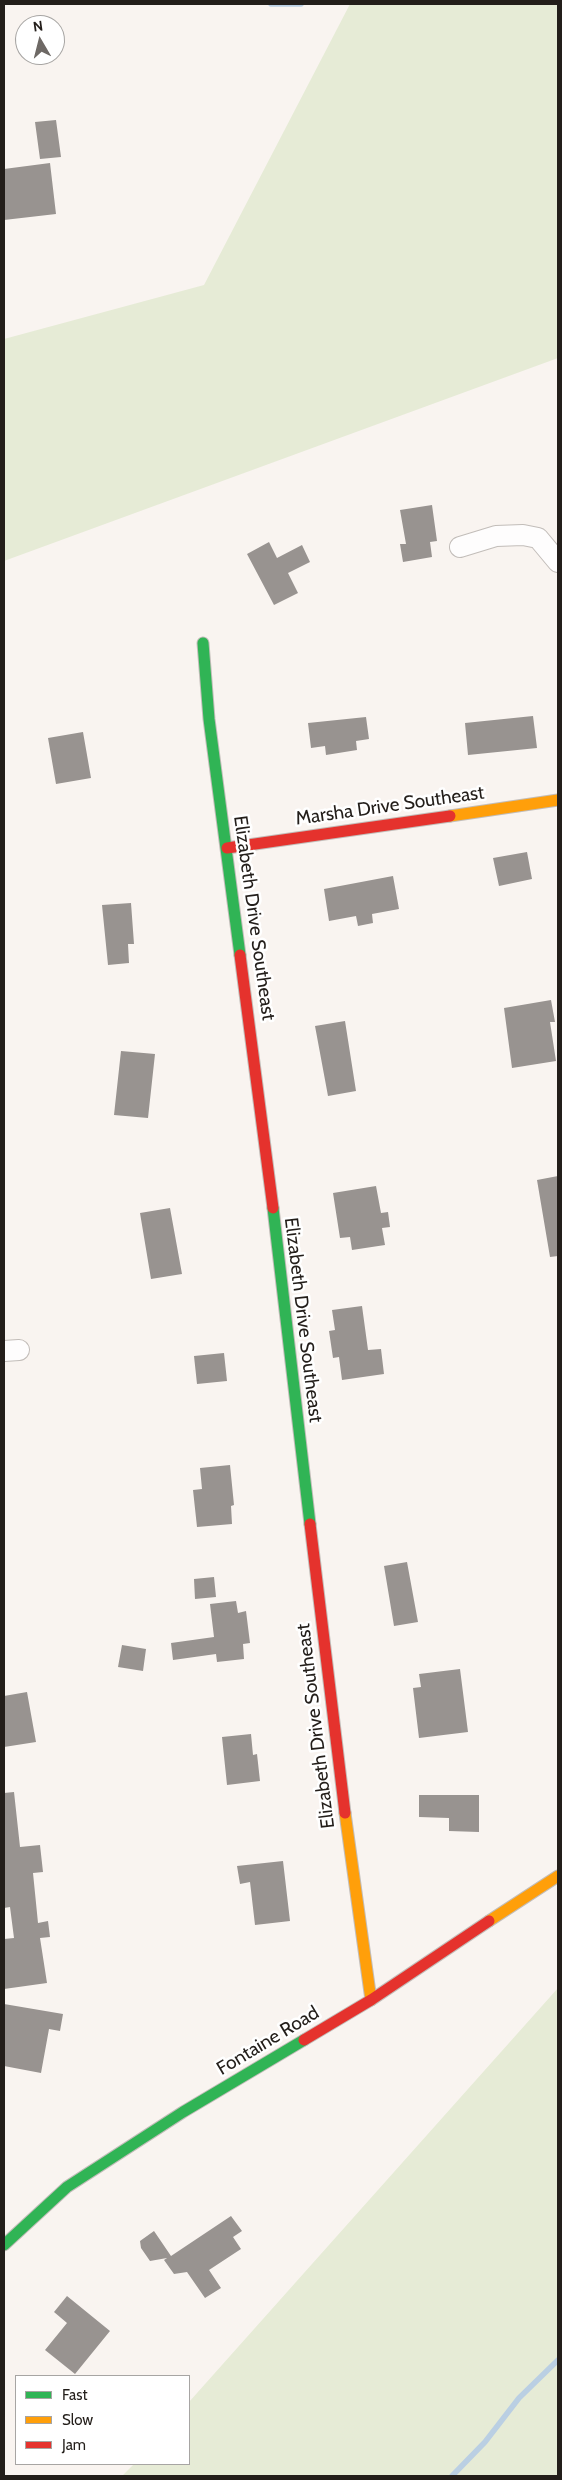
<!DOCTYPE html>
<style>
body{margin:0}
#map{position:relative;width:562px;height:2480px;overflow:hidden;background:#f9f4f0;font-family:Cabin,sans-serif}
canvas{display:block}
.frame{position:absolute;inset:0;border:5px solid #231e1a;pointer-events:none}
.legend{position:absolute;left:15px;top:2375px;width:175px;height:90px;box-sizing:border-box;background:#fff;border:1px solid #a7a5a3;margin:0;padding:6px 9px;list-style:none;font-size:15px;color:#231e1a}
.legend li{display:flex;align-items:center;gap:10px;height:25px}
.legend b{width:25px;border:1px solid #a7a5a3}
.north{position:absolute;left:15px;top:15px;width:50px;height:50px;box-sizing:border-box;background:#fff;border:1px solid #a7a5a3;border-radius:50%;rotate:352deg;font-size:14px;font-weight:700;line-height:20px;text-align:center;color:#231e1a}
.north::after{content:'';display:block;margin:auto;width:18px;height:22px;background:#6e6965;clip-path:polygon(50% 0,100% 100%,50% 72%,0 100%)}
</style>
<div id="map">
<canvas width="562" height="2480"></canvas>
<div class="frame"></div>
<ul class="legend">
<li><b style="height:6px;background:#30b455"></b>Fast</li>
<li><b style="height:6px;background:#ff9f0a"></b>Slow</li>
<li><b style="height:6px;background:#e5322d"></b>Jam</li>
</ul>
<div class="north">N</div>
</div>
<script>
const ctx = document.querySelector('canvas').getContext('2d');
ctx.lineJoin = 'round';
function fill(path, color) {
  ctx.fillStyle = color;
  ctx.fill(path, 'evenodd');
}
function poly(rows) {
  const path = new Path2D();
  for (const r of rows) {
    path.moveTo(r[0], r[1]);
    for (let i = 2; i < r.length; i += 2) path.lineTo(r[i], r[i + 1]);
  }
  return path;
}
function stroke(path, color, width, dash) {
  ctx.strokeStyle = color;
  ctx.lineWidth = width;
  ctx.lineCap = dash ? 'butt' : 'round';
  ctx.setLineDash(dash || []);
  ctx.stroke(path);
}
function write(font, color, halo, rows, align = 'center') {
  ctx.font = font + ' Cabin,sans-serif';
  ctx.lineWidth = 5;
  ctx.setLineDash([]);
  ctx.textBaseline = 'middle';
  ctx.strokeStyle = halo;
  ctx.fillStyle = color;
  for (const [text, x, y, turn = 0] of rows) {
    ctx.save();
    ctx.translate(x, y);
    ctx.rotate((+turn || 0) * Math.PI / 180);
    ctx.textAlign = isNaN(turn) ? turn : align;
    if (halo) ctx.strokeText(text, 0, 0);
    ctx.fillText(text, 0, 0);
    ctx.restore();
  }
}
fill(poly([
 [350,4,558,4,558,358,4,561,4,339,204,285],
 [558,1988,558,2476,122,2476,134,2464,189,2464,189,2402]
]), '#e6ebd6');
stroke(poly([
 [271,4,301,4],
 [452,2476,485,2442,519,2398,558,2360]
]), '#bacfe3', 5.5);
fill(poly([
 [56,120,61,157,40,159,35,122],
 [50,163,56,214,4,220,4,169],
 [432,505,437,541,430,542,432,557,403,562,400,544,406,544,400,510],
 [269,542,277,558,302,545,310,562,288,573,298,593,274,605,247,554],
 [533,716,537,748,468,755,465,723],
 [366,717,369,739,356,741,357,750,326,755,325,746,311,748,308,723],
 [83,732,91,778,56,784,48,738],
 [527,852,532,879,499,886,493,858],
 [393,876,399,909,372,914,373,923,358,926,356,916,329,921,324,889],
 [131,903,134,944,128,944,129,963,108,965,102,905],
 [551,1000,555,1022,550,1022,556,1061,512,1068,504,1008],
 [345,1021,356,1091,328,1096,315,1026],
 [121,1051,155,1054,148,1118,114,1115],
 [558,1176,558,1256,550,1257,537,1180],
 [376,1186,381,1213,388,1212,390,1227,382,1228,385,1245,352,1250,350,1237,340,1238,333,1193],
 [170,1208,182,1274,151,1279,140,1213],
 [362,1306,368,1350,381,1349,384,1374,342,1380,339,1357,333,1358,329,1331,335,1330,332,1310],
 [224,1353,227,1381,197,1384,194,1356],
 [230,1465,234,1505,231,1506,232,1524,197,1527,193,1490,202,1489,200,1468],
 [407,1562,418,1622,394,1626,384,1566],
 [214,1577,216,1597,195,1599,194,1579],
 [236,1601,238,1613,246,1611,250,1643,243,1644,244,1659,217,1662,216,1654,173,1660,171,1643,214,1637,210,1604],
 [122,1645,146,1649,143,1671,118,1667],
 [460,1669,468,1732,419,1738,413,1688,421,1687,419,1674],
 [27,1692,36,1742,4,1747,4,1696],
 [251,1734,253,1755,257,1754,260,1781,227,1785,222,1737],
 [14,1792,20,1847,40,1845,43,1872,33,1873,38,1923,48,1921,50,1937,40,1938,47,1983,4,1989,4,1939,14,1938,10,1907,4,1908,4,1793],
 [419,1795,479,1795,479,1832,449,1831,449,1818,419,1817],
 [283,1861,290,1921,255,1925,250,1882,240,1884,237,1866],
 [4,2004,63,2014,60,2031,49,2029,41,2073,4,2066],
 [231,2216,242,2231,233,2237,241,2249,209,2270,221,2288,205,2298,187,2272,174,2274,164,2260,167,2258,150,2261,141,2248,140,2241,154,2231,171,2256],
 [67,2296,110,2331,75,2374,45,2350,67,2323,54,2312]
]), '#989390');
const street = poly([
 [460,547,496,536,523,535,538,538,558,562],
 [4,1351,19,1350]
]);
const fast = poly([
 [203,643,209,719,240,955],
 [273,1208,310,1524],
 [4,2245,67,2187,183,2112,304,2040]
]);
const slow = poly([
 [450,816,558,800],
 [345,1813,371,2000],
 [489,1921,558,1876]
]);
const jam = poly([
 [227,848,450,816],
 [240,955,273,1208],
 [310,1524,345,1813],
 [304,2040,371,2000,489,1921]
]);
stroke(street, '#c2bdb9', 22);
stroke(fast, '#c2bdb9', 13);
stroke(slow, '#c2bdb9', 13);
stroke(jam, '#c2bdb9', 13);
stroke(street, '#fefdfd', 20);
stroke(fast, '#30b455', 11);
stroke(slow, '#ff9f0a', 11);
stroke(jam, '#e5322d', 11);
write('19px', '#231e1a', '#fff', [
 ["Marsha Drive Southeast",390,806,-8],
 ["Elizabeth Drive Southeast",254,918,82],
 ["Elizabeth Drive Southeast",303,1320,83],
 ["Elizabeth Drive Southeast",316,1726,-97],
 ["Fontaine Road",268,2041,-31]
]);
</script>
